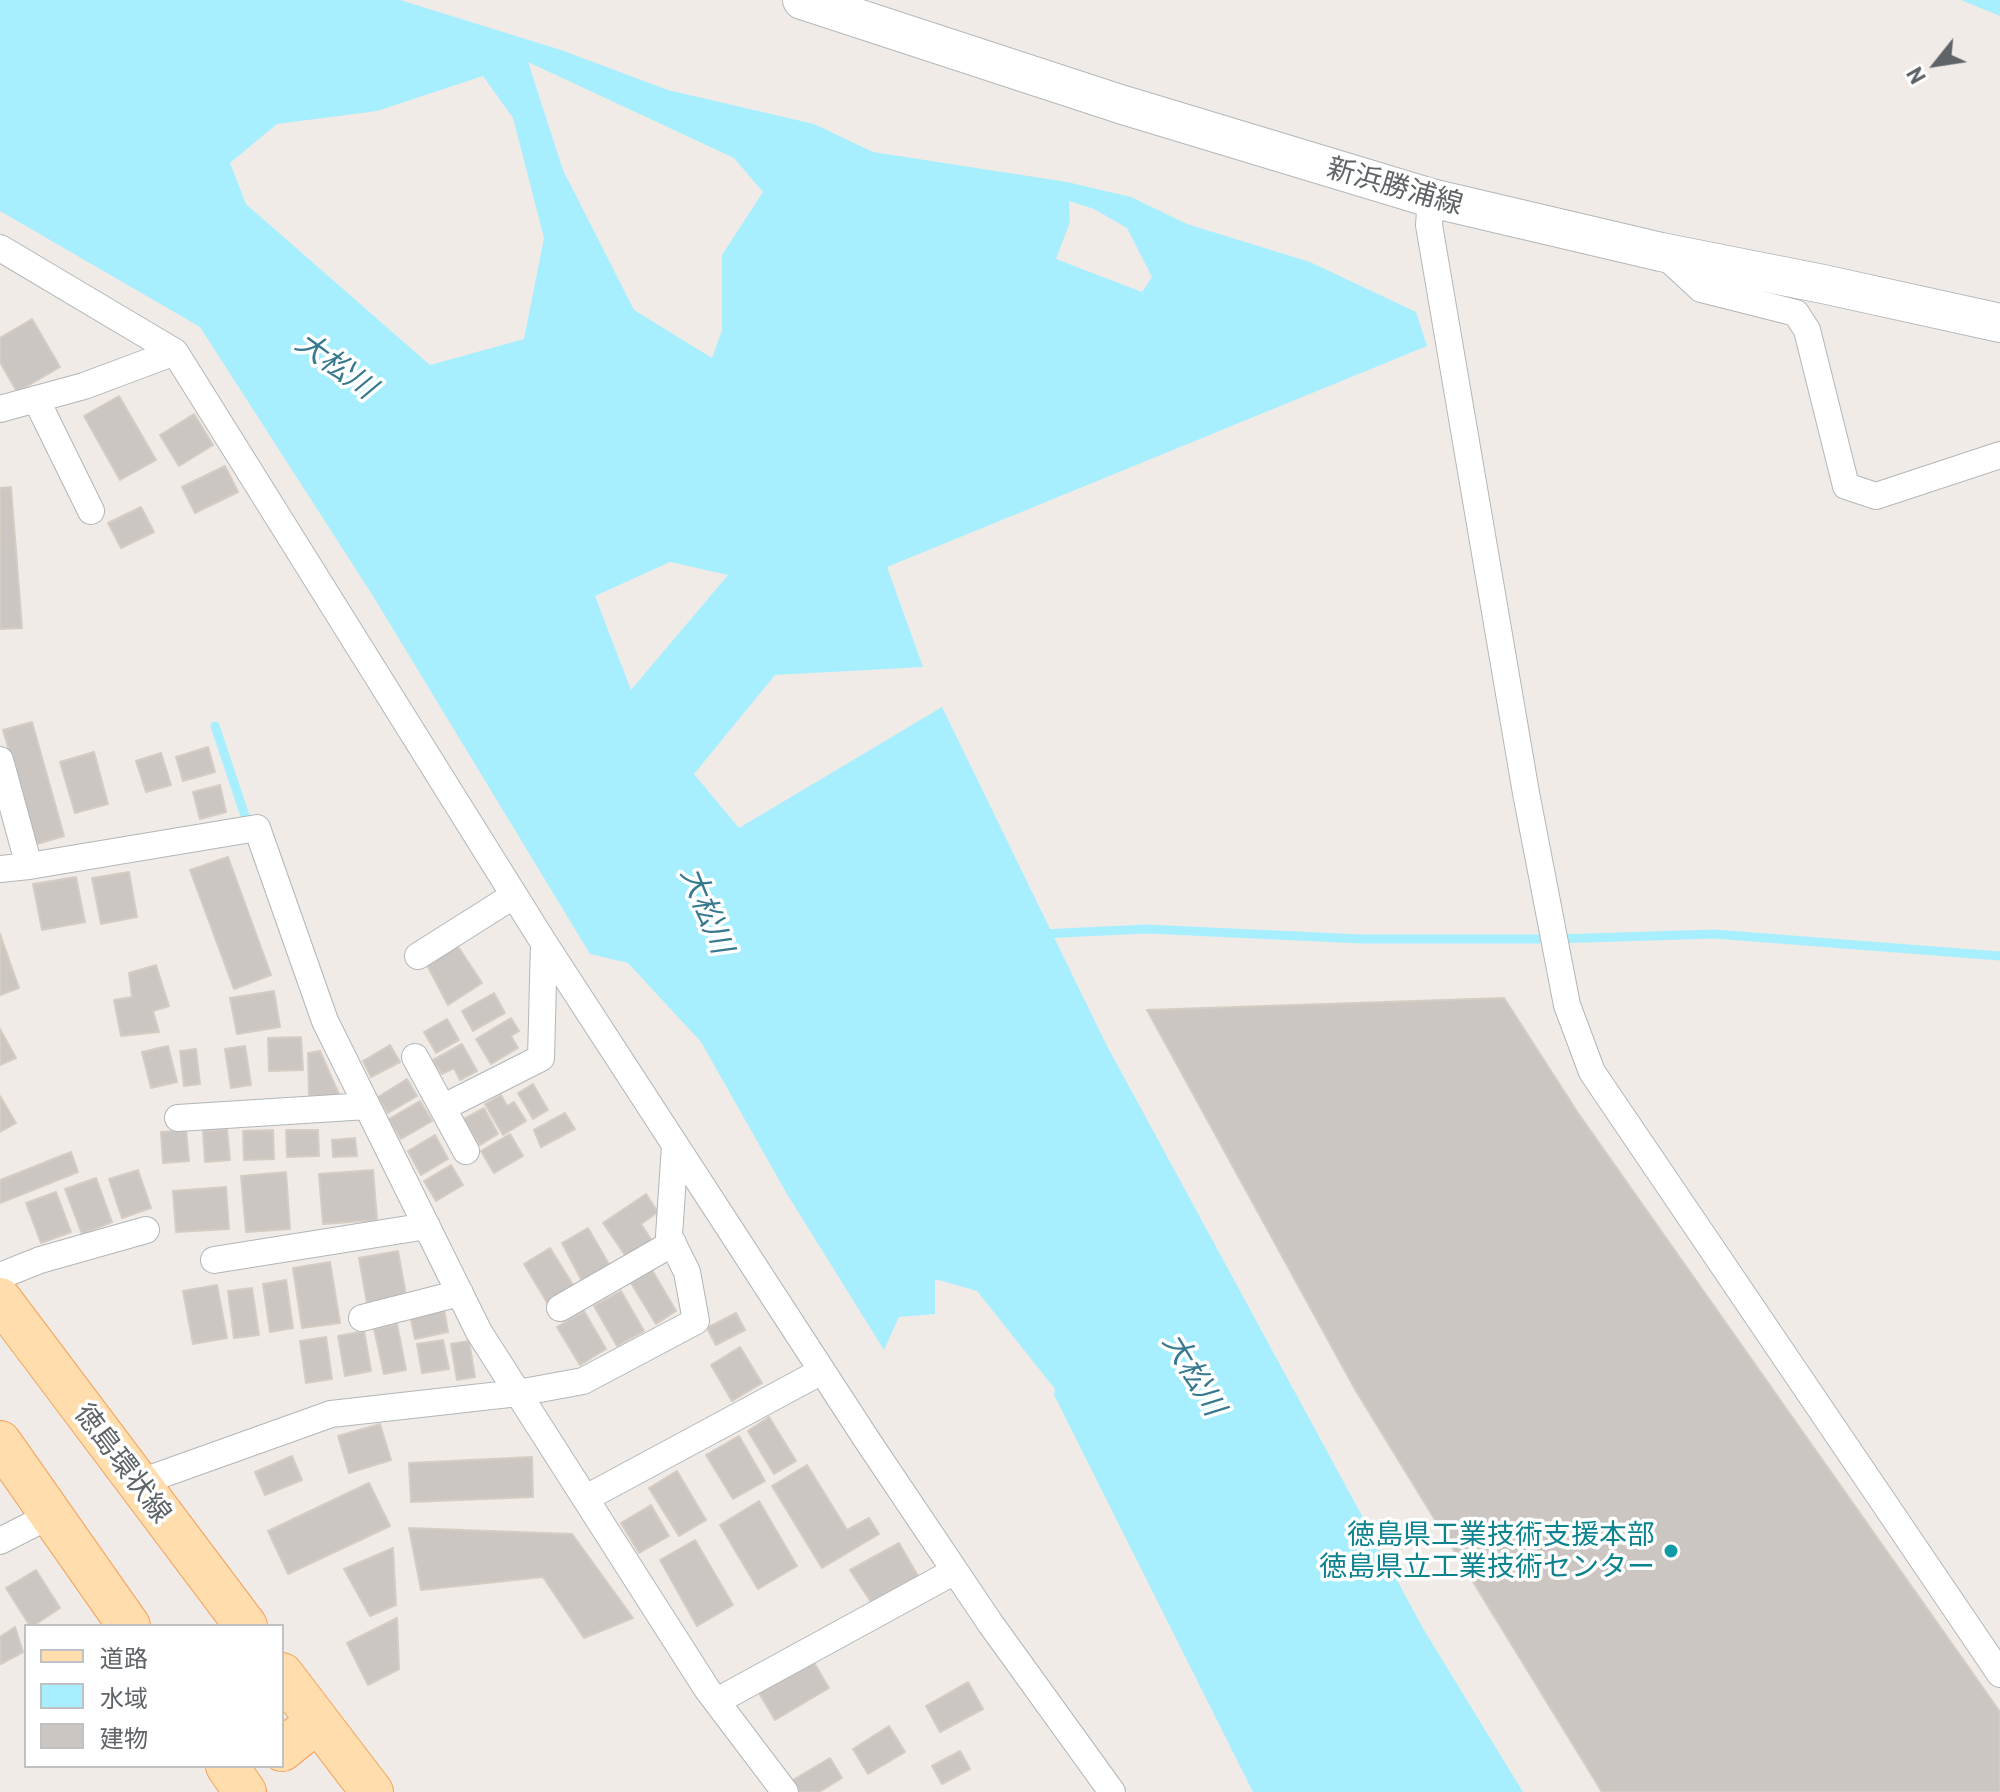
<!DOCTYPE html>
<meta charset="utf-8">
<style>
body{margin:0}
#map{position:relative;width:2000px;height:1792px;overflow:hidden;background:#f0ebe6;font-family:Barlow,"Noto Sans JP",sans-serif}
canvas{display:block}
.legend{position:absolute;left:24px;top:1624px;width:260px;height:144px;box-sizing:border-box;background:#fff;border:2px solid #bfc1c2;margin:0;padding:10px 14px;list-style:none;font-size:24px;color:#5e6467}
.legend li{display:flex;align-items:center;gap:16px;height:40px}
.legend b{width:40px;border:2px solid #bfc1c2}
.north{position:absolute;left:1896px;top:24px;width:80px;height:80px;-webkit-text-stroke:6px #fff;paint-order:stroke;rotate:240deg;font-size:22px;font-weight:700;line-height:32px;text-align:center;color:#5e6467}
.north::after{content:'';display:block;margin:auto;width:28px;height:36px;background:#5e6467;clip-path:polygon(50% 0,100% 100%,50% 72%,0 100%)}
</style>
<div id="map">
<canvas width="2000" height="1792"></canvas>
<ul class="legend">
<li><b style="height:10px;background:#ffddac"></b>道路</li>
<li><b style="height:22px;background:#a7efff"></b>水域</li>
<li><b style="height:22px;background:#cbc6c2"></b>建物</li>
</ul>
<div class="north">N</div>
</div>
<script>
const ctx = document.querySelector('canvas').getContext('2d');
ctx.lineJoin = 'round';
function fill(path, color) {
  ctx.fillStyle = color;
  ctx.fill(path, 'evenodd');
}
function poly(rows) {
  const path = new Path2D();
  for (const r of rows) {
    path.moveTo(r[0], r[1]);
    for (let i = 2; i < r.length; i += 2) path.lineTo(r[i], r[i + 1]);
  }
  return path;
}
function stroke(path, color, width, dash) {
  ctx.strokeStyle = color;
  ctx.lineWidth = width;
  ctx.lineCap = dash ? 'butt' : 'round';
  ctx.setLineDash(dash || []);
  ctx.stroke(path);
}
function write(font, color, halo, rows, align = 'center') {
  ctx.font = font + ' Barlow,"Noto Sans JP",sans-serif';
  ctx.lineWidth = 7;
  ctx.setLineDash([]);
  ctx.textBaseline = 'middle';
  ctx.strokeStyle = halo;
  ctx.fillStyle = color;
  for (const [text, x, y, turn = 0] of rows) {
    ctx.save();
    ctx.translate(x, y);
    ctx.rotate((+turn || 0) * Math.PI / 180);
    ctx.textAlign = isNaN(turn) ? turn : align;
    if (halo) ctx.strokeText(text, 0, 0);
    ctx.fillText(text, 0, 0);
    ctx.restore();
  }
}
fill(poly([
 [0,0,400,0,561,50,668,90,814,124,873,152,1067,182,1131,197,1187,224,1310,262,1416,312,1427,346,887,567,923,667,775,675,694,774,739,828,942,707,1106,1044,1424,1630,1523,1792,1253,1792,1054,1395,1055,1389,977,1291,935,1279,935,1314,899,1317,884,1350,787,1194,701,1042,628,963,590,954,373,596,200,327,0,211],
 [528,62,734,158,763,192,722,255,722,330,712,358,634,310,563,170],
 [483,76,513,118,544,238,524,339,430,365,246,204,230,163,277,124,377,111],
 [1069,201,1094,209,1127,228,1152,277,1142,292,1056,259,1070,222],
 [670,562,728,575,631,690,595,596],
 [1961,0,2000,0,2000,16]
]), '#a7efff');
stroke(poly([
 [215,726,245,816],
 [1041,934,1147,929,1362,939,1554,939,1714,934,2000,956]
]), '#a7efff', 9);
const building = poly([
 [32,319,60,367,17,392,0,362,0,338,32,319],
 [119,396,156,460,120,480,84,416,119,396],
 [194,414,213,445,179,466,160,435,194,414],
 [225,466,238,492,195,513,182,487,225,466],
 [11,487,22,628,0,629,0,488,11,487],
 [141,507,154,532,121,548,108,523,141,507],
 [32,722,64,836,37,844,3,730,32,722],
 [208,747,215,772,183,781,176,757,208,747],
 [94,752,108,804,75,813,60,762,94,752],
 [161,753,171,785,146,792,136,761,161,753],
 [220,785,226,812,200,819,193,792,220,785],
 [228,857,271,975,234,989,190,870,228,857],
 [129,872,137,917,101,924,92,878,129,872],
 [76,877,85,922,42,930,33,884,76,877],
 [0,934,19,988,0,995,0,934],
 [457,945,482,983,448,1005,427,965,457,945],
 [156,965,169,1006,153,1011,159,1032,121,1036,114,1000,132,997,129,973,156,965],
 [274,991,280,1027,237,1034,230,998,274,991],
 [494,993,505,1013,473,1031,462,1011,494,993],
 [1504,998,1578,1113,2000,1712,2000,1792,1602,1792,1356,1391,1147,1010,1504,998],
 [511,1018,519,1031,511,1036,518,1048,491,1064,476,1039,511,1018],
 [447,1019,459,1040,436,1053,424,1032,447,1019],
 [0,1029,16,1058,0,1065,0,1029],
 [301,1037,303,1070,269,1071,268,1038,301,1037],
 [462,1044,477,1071,460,1080,454,1068,442,1074,433,1060,462,1044],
 [390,1045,400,1062,371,1077,363,1061,390,1045],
 [168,1046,177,1082,151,1088,142,1052,168,1046],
 [245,1046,251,1085,231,1088,225,1049,245,1046],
 [196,1049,200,1084,184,1086,180,1051,196,1049],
 [320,1051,341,1099,309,1095,308,1053,320,1051],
 [407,1079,417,1096,388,1113,378,1097,407,1079],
 [533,1084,548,1110,533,1119,518,1093,533,1084],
 [501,1095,507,1106,514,1102,526,1121,503,1135,485,1104,501,1095],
 [0,1096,16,1123,0,1132,0,1096],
 [420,1101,432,1121,401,1139,389,1119,420,1101],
 [484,1108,498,1134,480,1145,464,1119,484,1108],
 [565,1113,575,1129,541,1147,534,1130,565,1113],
 [227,1129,230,1160,205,1162,203,1131,227,1129],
 [186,1130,189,1161,163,1163,161,1132,186,1130],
 [273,1130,274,1159,244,1160,243,1131,273,1130],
 [286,1130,318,1130,319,1156,287,1157,286,1130],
 [510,1134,523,1156,494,1173,481,1151,510,1134],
 [435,1135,448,1159,421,1175,408,1151,435,1135],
 [355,1138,357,1156,333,1157,332,1140,355,1138],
 [71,1152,78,1172,0,1203,0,1180,71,1152],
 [451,1165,463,1185,436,1201,424,1181,451,1165],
 [138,1170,151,1208,122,1218,109,1179,138,1170],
 [373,1170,377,1220,323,1224,319,1174,373,1170],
 [286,1172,290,1229,246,1232,241,1176,286,1172],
 [96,1178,112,1222,82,1234,65,1189,96,1178],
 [226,1187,229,1229,176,1232,173,1191,226,1187],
 [56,1192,71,1232,41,1243,26,1203,56,1192],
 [646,1194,658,1212,641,1224,652,1241,627,1258,603,1223,646,1194],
 [588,1228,610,1266,583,1283,562,1243,588,1228],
 [550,1248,575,1288,548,1304,524,1264,550,1248],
 [398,1251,406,1295,367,1303,359,1258,398,1251],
 [330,1262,340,1323,302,1328,293,1268,330,1262],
 [652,1270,676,1311,656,1324,631,1283,652,1270],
 [286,1280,293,1328,270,1332,263,1284,286,1280],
 [217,1285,227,1338,193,1344,183,1291,217,1285],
 [252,1288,259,1335,234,1338,228,1291,252,1288],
 [621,1291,644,1331,617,1346,594,1306,621,1291],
 [444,1309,448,1332,415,1339,410,1315,444,1309],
 [584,1311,606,1349,580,1365,557,1327,584,1311],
 [736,1313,745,1330,716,1345,707,1328,736,1313],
 [397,1324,406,1370,384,1374,374,1329,397,1324],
 [364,1331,371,1371,345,1376,338,1336,364,1331],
 [326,1337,332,1379,306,1383,300,1341,326,1337],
 [443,1340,449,1369,422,1373,417,1344,443,1340],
 [469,1341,475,1377,457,1380,451,1344,469,1341],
 [740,1347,762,1383,732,1401,711,1365,740,1347],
 [769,1417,796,1461,774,1474,748,1431,769,1417],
 [380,1424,391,1460,349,1473,338,1436,380,1424],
 [739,1436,765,1481,733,1499,706,1455,739,1436],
 [292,1456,302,1480,265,1495,255,1472,292,1456],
 [532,1457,533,1497,411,1502,409,1463,532,1457],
 [807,1465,847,1530,869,1518,879,1534,822,1568,772,1486,807,1465],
 [677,1471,706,1520,679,1536,649,1488,677,1471],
 [369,1483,390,1526,288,1574,268,1531,369,1483],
 [759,1501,797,1566,758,1589,720,1525,759,1501],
 [651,1505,669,1536,639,1553,621,1523,651,1505],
 [409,1528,572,1534,633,1618,584,1638,543,1577,421,1590,409,1528],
 [695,1540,733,1605,697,1626,660,1560,695,1540],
 [899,1543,918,1576,871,1602,850,1570,899,1543],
 [393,1548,396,1605,370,1616,344,1569,393,1548],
 [36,1570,60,1608,33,1626,30,1626,6,1588,36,1570],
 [397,1618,399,1669,368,1685,347,1643,397,1618],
 [15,1627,23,1652,1,1664,0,1637,15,1627],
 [813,1661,829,1688,775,1720,759,1693,813,1661],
 [968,1682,983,1709,940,1732,926,1706,968,1682],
 [889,1726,905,1752,868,1774,853,1749,889,1726],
 [960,1751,970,1769,942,1784,932,1766,960,1751],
 [830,1758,842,1778,819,1792,800,1792,793,1780,830,1758]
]);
fill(building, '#cbc6c2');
stroke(building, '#d5ccc4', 2);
const street = poly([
 [1431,198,1429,225,1526,793,1567,1005,1592,1072,2000,1674],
 [0,248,175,352,544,943,867,1440,990,1623,1112,1792],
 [1661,252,1701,289,1796,313,1807,330,1846,486,1876,496,2000,455],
 [36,399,91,511],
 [0,409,84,386,175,352],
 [0,760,29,866],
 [0,869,29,866,257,828,325,1021,479,1332,707,1689,785,1792],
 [418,956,513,896],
 [415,1057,466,1151],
 [444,1107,541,1058,544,943],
 [178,1118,367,1106],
 [214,1260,427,1226],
 [0,1276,40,1260,146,1230],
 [560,1308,673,1243],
 [362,1318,460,1293],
 [138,1483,331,1414,518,1393,583,1381,696,1321,687,1272,669,1236,675,1145],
 [586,1498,822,1371],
 [0,1541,51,1515],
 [717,1701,955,1571]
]);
const secondary = poly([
 [802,0,1120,104,1431,198,1661,252,1823,284,2000,323]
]);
const primary = poly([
 [0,1299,246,1626],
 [0,1442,129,1626],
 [282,1674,372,1792],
 [282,1750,318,1721],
 [227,1766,245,1792]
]);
stroke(street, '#b1b6b9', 28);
stroke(secondary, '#b2b8bb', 40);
stroke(primary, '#f3a25d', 44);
stroke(street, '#fff', 26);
stroke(secondary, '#fff', 38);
stroke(primary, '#ffddac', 42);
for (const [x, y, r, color] of [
 [1671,1551,8,"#0f9aa8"]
]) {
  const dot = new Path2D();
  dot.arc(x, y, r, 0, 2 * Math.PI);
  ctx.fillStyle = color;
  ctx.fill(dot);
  stroke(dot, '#fff', 3);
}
write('28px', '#5e6467', '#fff', [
 ["新浜勝浦線",1395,186,16],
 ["徳島環状線",123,1463,53]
]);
write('28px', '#0d838f', '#fff', [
 ["徳島県工業技術支援本部",1655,1535],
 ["徳島県立工業技術センター",1655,1567]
], 'right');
write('italic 30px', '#37798f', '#fff', [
 ["大松川",336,365,36],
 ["大松川",707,910,68],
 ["大松川",1194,1374,59]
]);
</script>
